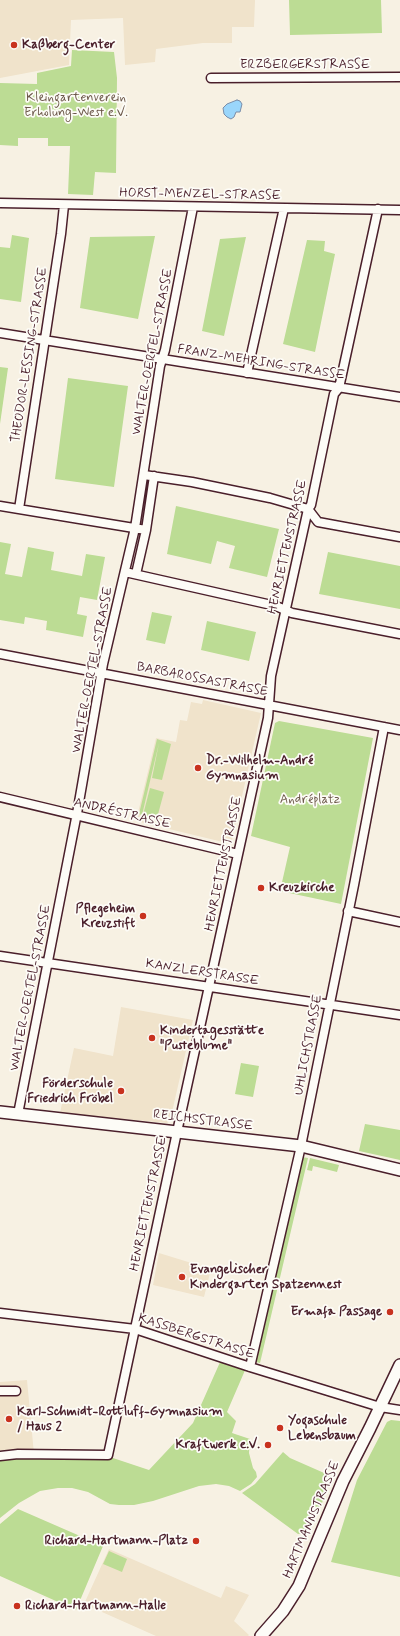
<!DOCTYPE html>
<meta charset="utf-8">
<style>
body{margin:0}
canvas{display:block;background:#f7f1e3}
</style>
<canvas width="400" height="1636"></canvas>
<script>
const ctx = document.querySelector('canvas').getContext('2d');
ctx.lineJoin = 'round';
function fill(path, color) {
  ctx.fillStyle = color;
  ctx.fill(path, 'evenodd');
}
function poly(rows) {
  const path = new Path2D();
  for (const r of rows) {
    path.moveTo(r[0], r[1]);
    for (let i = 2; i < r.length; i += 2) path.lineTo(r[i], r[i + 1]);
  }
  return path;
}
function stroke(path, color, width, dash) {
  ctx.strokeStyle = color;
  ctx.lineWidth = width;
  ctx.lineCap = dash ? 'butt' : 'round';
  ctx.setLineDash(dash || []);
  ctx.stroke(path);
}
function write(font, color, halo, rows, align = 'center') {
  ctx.font = font + ' Mynerve,sans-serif';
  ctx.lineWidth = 3.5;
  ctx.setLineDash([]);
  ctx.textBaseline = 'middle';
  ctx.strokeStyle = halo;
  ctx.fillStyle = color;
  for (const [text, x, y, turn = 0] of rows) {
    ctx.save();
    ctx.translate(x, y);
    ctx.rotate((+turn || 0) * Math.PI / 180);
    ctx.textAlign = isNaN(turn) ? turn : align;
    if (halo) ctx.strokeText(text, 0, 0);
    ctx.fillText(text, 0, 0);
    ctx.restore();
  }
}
fill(poly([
 [0,0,255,0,254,27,232,27,232,43,203,43,156,49,155,62,125,65,123,18,71,20,69,65,0,78],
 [203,700,261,713,232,840,227,843,136,821,156,738,176,742,180,720,187,721,191,702,202,704],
 [121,1007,193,1020,170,1121,167,1123,60,1113,74,1048,113,1056],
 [159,1253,211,1269,204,1297,153,1285],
 [27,1380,34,1454,0,1456,0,1382],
 [109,1549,221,1598,226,1586,249,1595,234,1621,249,1635,248,1636,156,1636,84,1604]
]), '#f0e3cb');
fill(poly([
 [289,0,381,0,382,33,290,35],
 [72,50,114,52,117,78,116,173,95,172,93,195,68,194,70,146,48,146,48,138,18,138,18,146,0,145,0,83,37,84,37,73,71,66],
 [12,235,29,238,21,302,0,299,0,247,10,248],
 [155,236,138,319,80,308,90,237],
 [246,237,224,336,202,331,220,239],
 [307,240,325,241,324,251,335,254,315,352,283,344],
 [0,367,8,368,0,424],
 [68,378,128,386,114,487,55,479],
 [176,506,279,529,267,577,229,568,235,546,217,541,211,564,167,554],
 [0,542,11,544,5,574,22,577,28,547,54,552,51,570,82,576,86,554,105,557,97,600,80,597,77,614,87,616,83,637,46,630,47,621,25,617,24,624,0,620],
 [328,552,400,566,400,609,319,594],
 [152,612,172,616,165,644,146,640],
 [207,621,256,632,249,661,201,650],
 [279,721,373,738,341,904,280,891,290,847,251,836,275,723],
 [157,739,171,744,162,780,152,778,159,743,142,815,139,814],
 [150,788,164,792,157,818,143,815],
 [241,1063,259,1066,253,1097,235,1094],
 [365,1124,400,1130,400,1160,359,1151],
 [302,1157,308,1158,260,1363,256,1362],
 [310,1158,339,1165,337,1172,313,1166,312,1171,307,1170],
 [221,1360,246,1368,227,1412,236,1421,232,1433,250,1439,249,1453,253,1468,256,1472,257,1477,251,1484,240,1491,229,1486,216,1484,199,1486,153,1501,134,1505,119,1505,110,1504,88,1492,72,1488,58,1488,40,1491,19,1503,0,1518,0,1460,17,1458,110,1457,149,1470,193,1423],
 [391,1420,400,1421,400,1577,331,1562,357,1480,387,1422],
 [283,1452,290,1458,331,1476,321,1506,307,1533,298,1534,242,1493,255,1484],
 [18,1509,103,1546,76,1610,0,1576,0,1524],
 [109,1551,127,1559,122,1572,103,1564]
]), '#bcdc94');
const water = poly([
 [237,100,240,101,242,104,240,112,236,112,234,117,231,119,227,117,224,114,223,108,227,104,237,100]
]);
fill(water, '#9ad6fb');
stroke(water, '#7a8da8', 1);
const minor = poly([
 [211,78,400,77],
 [0,203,400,210],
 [0,333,400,397],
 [247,373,284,208],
 [144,475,192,482,270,498,308,509,318,522,400,537],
 [0,506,146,530],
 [19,509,61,234,64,205],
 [125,572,276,606,292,613,400,634],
 [136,574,146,530,154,476],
 [0,654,400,730],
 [0,797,238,854],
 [348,911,400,922],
 [0,956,400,1015],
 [18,1114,78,808,103,664,135,528,160,366,165,350,193,207],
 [0,1313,135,1329,250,1367,380,1407,400,1410],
 [250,1367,301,1146,354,885,384,727],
 [0,1391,16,1391],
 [0,1456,18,1454,108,1455,177,1132,268,718,271,676,308,509,311,505,334,394,339,388,378,209]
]);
const major = poly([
 [0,1112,301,1146,400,1170],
 [261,1636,283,1611,299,1586,343,1481,370,1428,400,1365]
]);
stroke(minor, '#4a1f2b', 11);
stroke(major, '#4a1f2b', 14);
stroke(minor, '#fdfcf7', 8);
stroke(major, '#fdfcf7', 11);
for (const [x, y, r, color] of [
 [14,45,4,"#c8321e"],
 [198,768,4,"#c8321e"],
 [261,888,4,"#c8321e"],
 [143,916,4,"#c8321e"],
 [152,1038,4,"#c8321e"],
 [121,1091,4,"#c8321e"],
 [182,1277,4,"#c8321e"],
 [390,1312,4,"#c8321e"],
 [9,1419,4,"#c8321e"],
 [280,1428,4,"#c8321e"],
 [268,1445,4,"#c8321e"],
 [196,1541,4,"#c8321e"],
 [17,1606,4,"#c8321e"]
]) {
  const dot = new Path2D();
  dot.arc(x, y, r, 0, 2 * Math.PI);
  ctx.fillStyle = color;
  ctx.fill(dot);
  stroke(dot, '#fdfcf7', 1.5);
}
write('bold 13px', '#4a1f2b', '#fdfcf7', [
 ["Kaßberg-Center",22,45],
 ["Dr.-Wilhelm-André",206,761],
 ["Gymnasium",206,776],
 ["Kreuzkirche",269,888],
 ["Pflegeheim",135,909,"right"],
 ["Kreuzstift",135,924,"right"],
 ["Kindertagesstätte",160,1031],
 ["\"Pusteblume\"",160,1046],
 ["Förderschule",113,1084,"right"],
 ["Friedrich Fröbel",113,1099,"right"],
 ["Evangelischer",190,1270],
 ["Kindergarten Spatzennest",190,1285],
 ["Ermafa Passage",382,1312,"right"],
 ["Karl-Schmidt-Rottluff-Gymnasium",17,1412],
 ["/ Haus 2",17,1427],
 ["Yogaschule",288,1421],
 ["Lebensbaum",288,1436],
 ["Kraftwerk e.V.",260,1445,"right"],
 ["Richard-Hartmann-Platz",188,1541,"right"],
 ["Richard-Hartmann-Halle",25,1606]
], 'left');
write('13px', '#4a1f2b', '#fdfcf7', [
 ["ERZBERGERSTRASSE",305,65],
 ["HORST-MENZEL-STRASSE",200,195,1],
 ["WALTER-OERTEL-STRASSE",153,352,-79],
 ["THEODOR-LESSING-STRASSE",30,355,-81],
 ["FRANZ-MEHRING-STRASSE",261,363,9],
 ["HENRIETTENSTRASSE",288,547,-77],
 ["WALTER-OERTEL-STRASSE",93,670,-79],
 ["BARBAROSSASTRASSE",202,680,11],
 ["ANDRÉSTRASSE",122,814,13],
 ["HENRIETTENSTRASSE",224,864,-78],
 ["KANZLERSTRASSE",202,973,9],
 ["WALTER-OERTEL-STRASSE",31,988,-79],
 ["UHLICHSTRASSE",309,1045,-79],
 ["REICHSSTRASSE",203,1121,7],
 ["HENRIETTENSTRASSE",149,1204,-78],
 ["KASSBERGSTRASSE",196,1337,18],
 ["HARTMANNSTRASSE",312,1520,-67]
]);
write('13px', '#6c584a', '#fdfcf7', [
 ["Kleingartenverein",76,98],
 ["Erholung-West e.V.",76,113],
 ["Andréplatz",310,800]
]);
</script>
